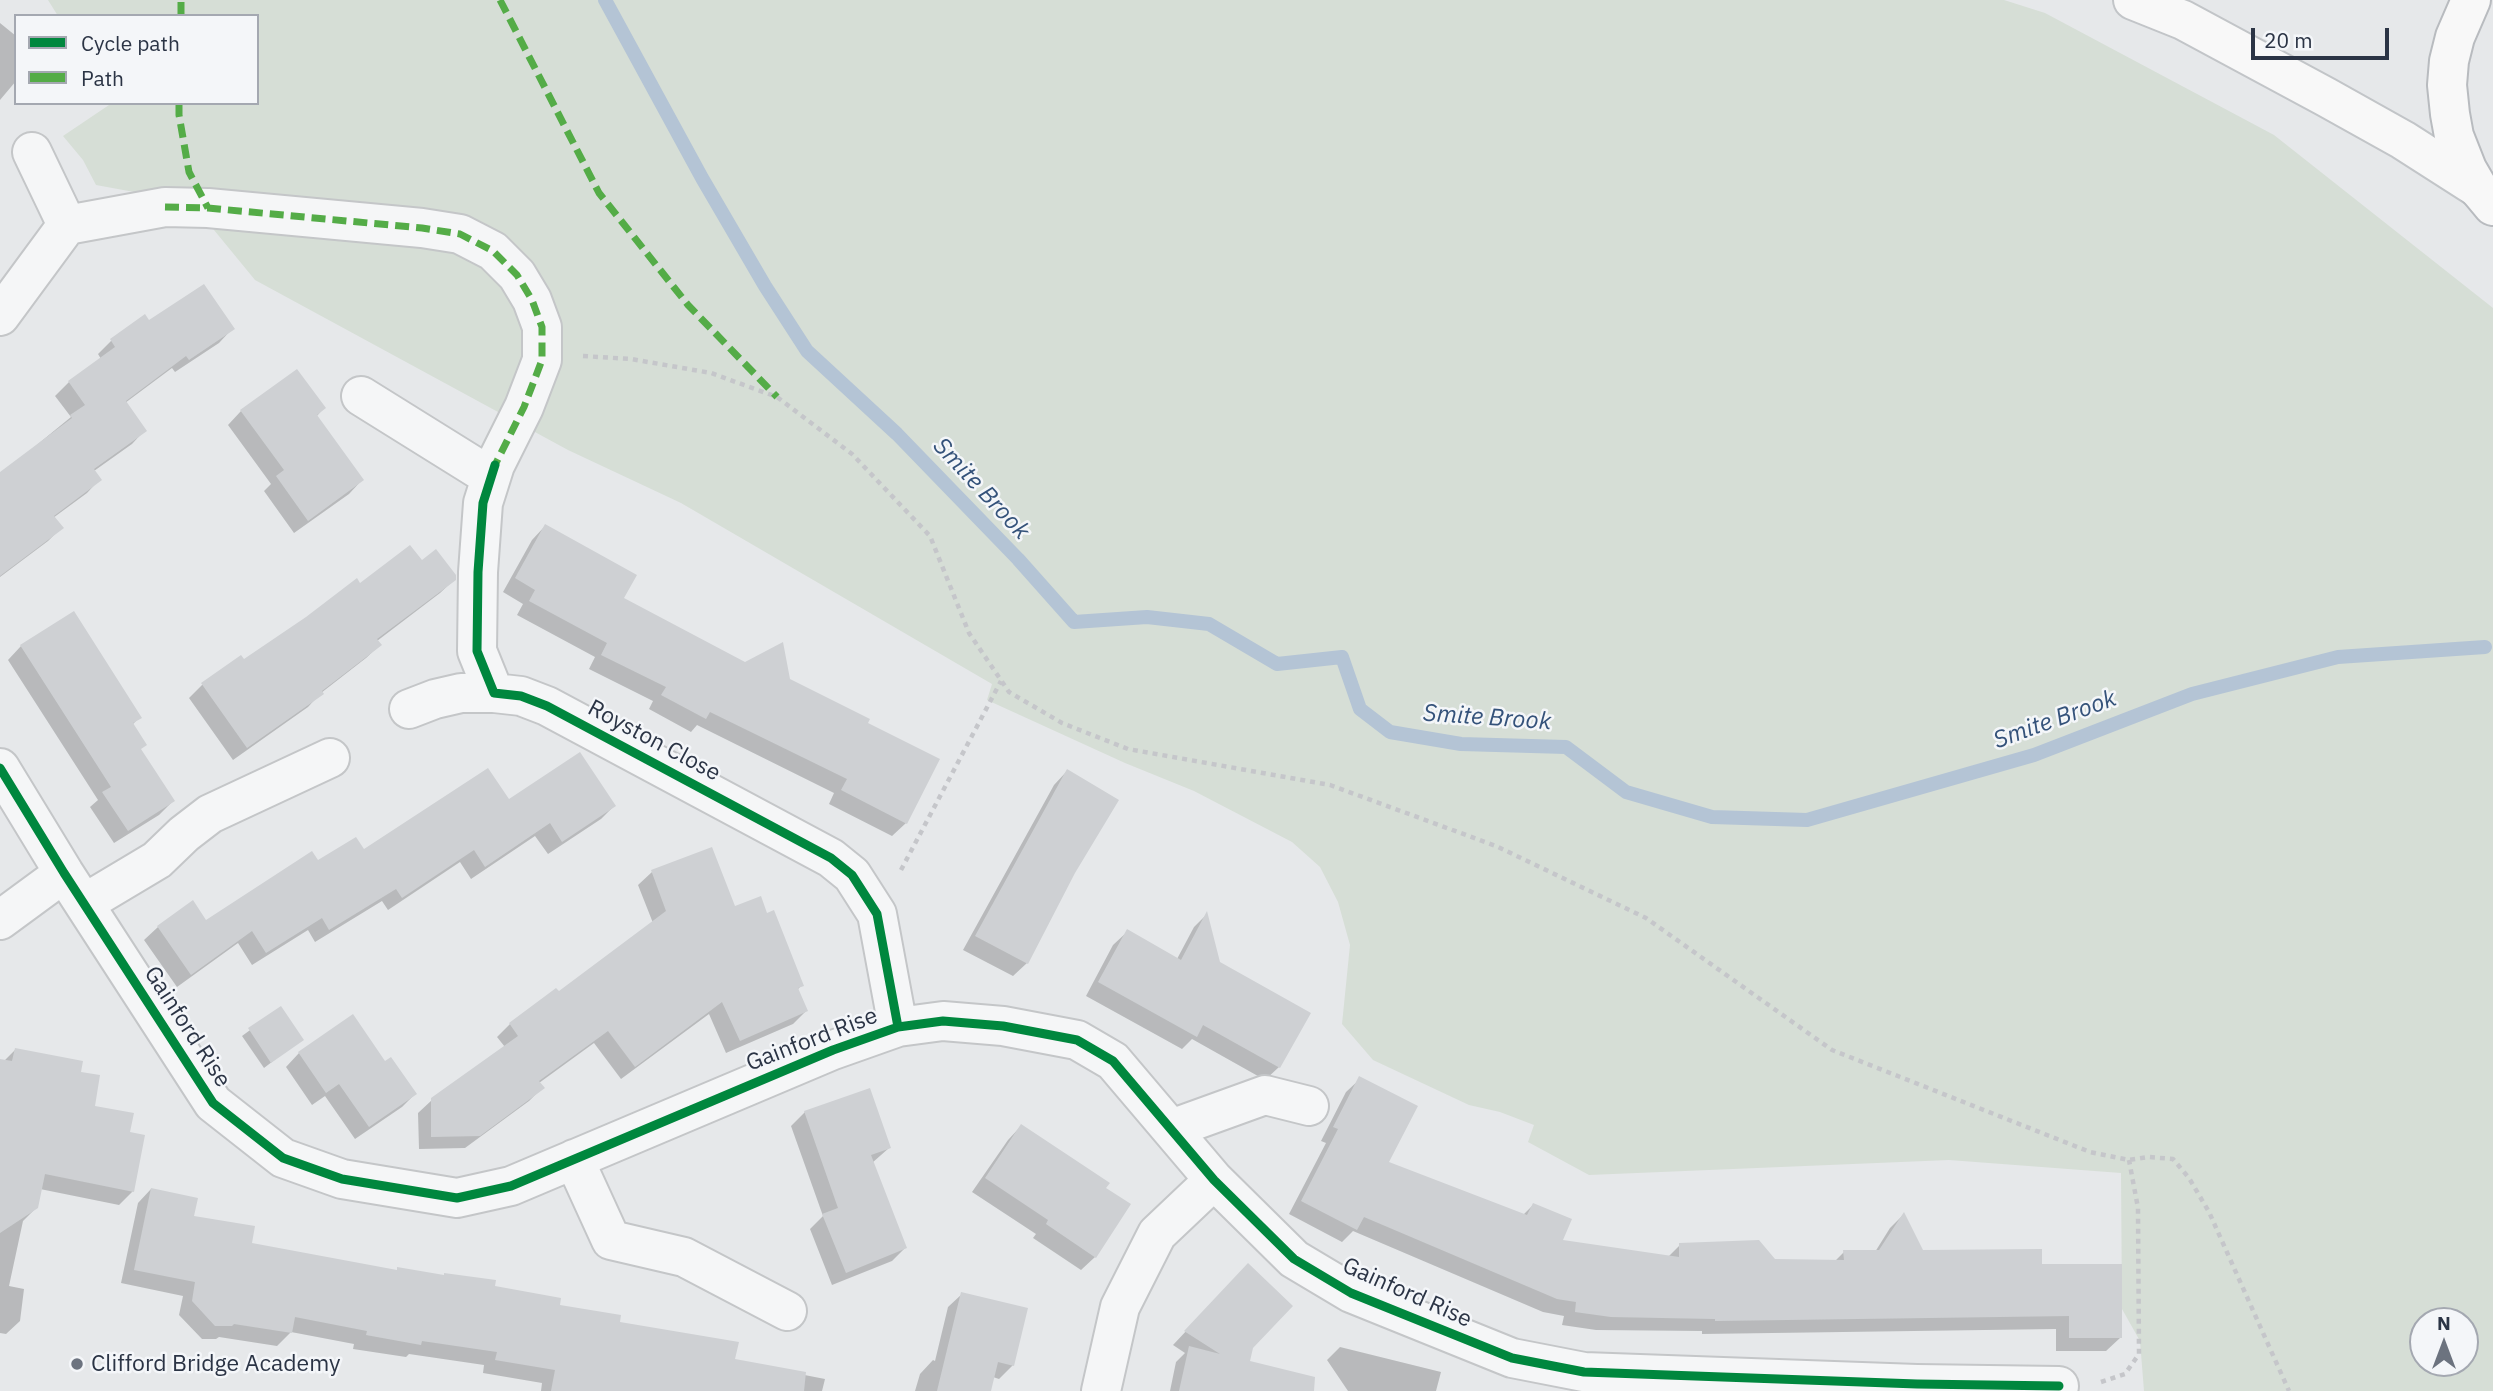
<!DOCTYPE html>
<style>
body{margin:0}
#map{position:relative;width:2493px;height:1391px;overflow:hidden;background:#e6e8ea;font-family:"IBM Plex Sans",sans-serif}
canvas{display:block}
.legend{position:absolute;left:14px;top:14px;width:245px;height:91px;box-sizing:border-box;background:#f4f6f9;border:2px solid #a4a8b1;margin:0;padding:9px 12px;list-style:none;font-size:21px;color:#2b3445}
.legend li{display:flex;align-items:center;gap:14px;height:35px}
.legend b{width:35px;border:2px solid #a4a8b1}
.north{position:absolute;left:2409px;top:1307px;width:70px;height:70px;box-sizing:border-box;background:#f4f6f9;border:2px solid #a4a8b1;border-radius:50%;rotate:0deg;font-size:19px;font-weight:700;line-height:28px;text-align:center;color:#2b3445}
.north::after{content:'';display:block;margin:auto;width:24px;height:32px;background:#6c737f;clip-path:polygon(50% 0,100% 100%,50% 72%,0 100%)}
.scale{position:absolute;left:2251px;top:28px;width:138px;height:32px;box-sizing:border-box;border:4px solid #2b3445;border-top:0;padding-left:9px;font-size:21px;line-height:24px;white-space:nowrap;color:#2b3445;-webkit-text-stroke:5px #f4f6f9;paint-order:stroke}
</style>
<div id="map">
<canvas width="2493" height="1391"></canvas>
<ul class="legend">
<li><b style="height:9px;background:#00873e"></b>Cycle path</li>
<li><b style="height:9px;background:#54ac47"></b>Path</li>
</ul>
<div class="north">N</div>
<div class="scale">20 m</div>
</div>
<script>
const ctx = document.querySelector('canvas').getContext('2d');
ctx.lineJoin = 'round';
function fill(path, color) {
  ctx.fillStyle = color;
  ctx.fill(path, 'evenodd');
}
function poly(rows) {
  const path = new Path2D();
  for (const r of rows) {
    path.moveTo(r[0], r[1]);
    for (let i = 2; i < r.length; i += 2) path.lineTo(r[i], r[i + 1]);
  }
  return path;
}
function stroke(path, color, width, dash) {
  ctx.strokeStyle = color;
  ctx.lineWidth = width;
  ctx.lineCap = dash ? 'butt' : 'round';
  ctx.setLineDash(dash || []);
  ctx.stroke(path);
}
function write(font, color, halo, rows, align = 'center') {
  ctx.font = font + ' "IBM Plex Sans",sans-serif';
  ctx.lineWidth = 5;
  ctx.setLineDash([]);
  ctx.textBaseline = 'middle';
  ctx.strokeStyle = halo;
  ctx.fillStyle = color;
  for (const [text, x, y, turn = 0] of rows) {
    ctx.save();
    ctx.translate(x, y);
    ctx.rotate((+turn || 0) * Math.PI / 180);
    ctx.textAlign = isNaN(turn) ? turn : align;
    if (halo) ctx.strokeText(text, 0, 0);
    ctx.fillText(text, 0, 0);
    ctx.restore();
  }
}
fill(poly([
 [48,0,2004,0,2045,13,2274,135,2493,308,2493,1391,2144,1391,2140,1341,2122,1309,2121,1173,1949,1160,1589,1175,1528,1142,1534,1125,1500,1112,1469,1105,1373,1060,1342,1024,1350,945,1338,902,1320,867,1292,842,1194,791,1125,763,987,700,992,684,681,503,568,450,255,280,182,191,156,196,96,185,83,160,63,136,109,105,108,103,257,103,257,16,58,16],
 [2423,1321,2465,1321,2465,1363,2423,1363]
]), '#d6ded6');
fill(poly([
 [0,23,16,36,16,81,0,100],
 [144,317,149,323,232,329,219,343,175,372,172,368,125,403,145,430,132,444,94,471,100,479,87,493,53,518,61,528,48,541,0,577,0,475,71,417,55,396,69,382,101,359,98,354,111,341],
 [324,408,316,417,362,480,349,494,294,533,264,491,271,484,228,425,241,411],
 [545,526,621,599,745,664,788,680,865,724,906,823,892,836,829,804,834,793,697,725,691,732,649,709,653,701,589,669,595,657,517,615,523,604,503,592,532,540],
 [422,563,454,580,440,593,377,641,380,645,366,658,321,693,308,707,233,760,189,698,202,685,240,658,243,662,360,585],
 [21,646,140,717,132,725,139,750,173,801,159,815,114,843,90,807,98,800,8,660],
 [1067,771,1073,872,1027,963,1013,976,963,950,1054,785],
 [509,802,614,806,601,819,548,854,535,836,471,879,460,862,388,910,382,901,315,942,308,930,252,965,238,943,177,987,144,940,158,927,206,922,317,862,363,852],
 [711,849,734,909,766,915,802,985,797,990,806,1011,793,1024,726,1053,709,1014,621,1079,594,1043,539,1083,542,1088,529,1101,465,1148,419,1149,418,1113,432,1100,505,1047,497,1037,510,1024,558,993,653,923,638,885,652,872],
 [1206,915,1218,963,1279,1067,1265,1080,1192,1039,1182,1049,1086,996,1113,945,1127,932,1177,959,1194,927],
 [280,1008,302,1039,264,1068,242,1036],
 [15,1050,79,1073,93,1108,128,1134,133,1191,119,1205,40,1189,37,1207,23,1221,9,1286,24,1289,20,1321,6,1334,0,1333,0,1061,4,1061],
 [299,1053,385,1063,415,1094,402,1107,355,1139,325,1096,312,1105,286,1067],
 [1360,1079,1386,1163,1523,1215,1533,1205,1560,1241,1668,1257,1680,1245,1775,1260,1835,1261,1844,1252,1875,1252,1890,1228,1903,1215,1922,1252,2040,1266,2120,1338,2106,1351,2056,1351,2056,1329,1702,1334,1702,1331,1596,1330,1562,1325,1564,1316,1543,1312,1353,1231,1342,1242,1289,1214,1326,1143,1321,1141,1346,1092],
 [805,1112,889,1148,872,1163,905,1248,892,1261,832,1285,810,1229,823,1216,791,1126],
 [1021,1126,1104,1189,1095,1257,1081,1270,1033,1238,1036,1234,972,1192,1008,1140],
 [151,1189,192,1217,249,1245,396,1271,398,1269,442,1277,445,1274,618,1323,733,1361,825,1379,822,1391,541,1391,542,1383,483,1373,484,1365,409,1354,406,1357,353,1349,354,1344,291,1332,277,1346,219,1337,216,1339,202,1339,179,1315,183,1296,121,1283,138,1203],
 [1235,1279,1242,1391,1170,1391,1176,1362,1185,1353,1173,1345],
 [962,1294,1013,1365,999,1379,993,1377,989,1391,915,1391,920,1374,933,1360,935,1361,948,1307],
 [1340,1347,1441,1372,1436,1391,1348,1391,1327,1360]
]), '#0003');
stroke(poly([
 [605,0,702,178,765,286,807,351,897,434,1018,559,1074,622,1147,617,1209,624,1277,664,1342,657,1360,709,1390,732,1461,744,1566,747,1626,792,1712,817,1807,820,2034,755,2192,694,2338,657,2485,647]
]), '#b4c4d5', 14);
fill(poly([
 [204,284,235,329,189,360,186,356,126,401,147,431,94,469,102,480,54,516,64,528,0,576,0,472,72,418,70,415,85,405,68,381,115,347,110,339,145,314,149,320],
 [297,369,326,408,317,415,364,480,308,521,276,476,284,470,240,410],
 [545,524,637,575,624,598,745,662,783,642,790,679,870,719,868,723,940,759,907,824,841,790,847,779,710,712,706,719,661,695,666,687,601,655,607,643,529,601,535,590,515,578],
 [410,545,422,560,436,549,456,575,456,580,377,639,382,645,322,691,324,694,247,748,201,683,241,655,244,659,306,617,357,578,360,583],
 [74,611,142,718,133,723,147,745,141,749,175,801,128,831,102,792,111,787,20,645],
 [580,752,616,806,562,842,550,823,485,867,474,850,402,898,396,889,329,930,322,918,266,953,252,931,191,975,157,926,193,900,206,920,312,851,318,860,356,837,364,849,488,768,509,799],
 [1067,769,1119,800,1075,873,1028,964,975,936],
 [712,847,735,906,761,896,767,913,774,910,804,986,798,988,808,1011,740,1041,722,1002,635,1067,608,1031,539,1081,545,1088,480,1136,431,1137,431,1098,518,1036,509,1023,556,988,559,991,666,911,651,870],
 [1207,911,1220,962,1311,1013,1280,1068,1203,1025,1197,1037,1098,982,1127,929,1181,960],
 [281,1006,304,1040,271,1063,248,1028],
 [353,1014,385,1061,391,1057,417,1094,369,1127,339,1084,326,1093,298,1052],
 [15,1048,83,1061,81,1072,100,1075,95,1106,134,1113,130,1132,145,1135,134,1192,45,1174,38,1208,0,1233,0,1059,12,1061],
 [1359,1076,1418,1106,1389,1162,1527,1215,1533,1203,1572,1219,1563,1240,1679,1257,1679,1243,1759,1240,1775,1259,1844,1260,1843,1250,1879,1250,1904,1212,1923,1250,2042,1249,2042,1264,2122,1264,2122,1338,2069,1338,2069,1316,1715,1321,1715,1319,1611,1317,1575,1312,1576,1302,1557,1299,1364,1217,1357,1230,1301,1201,1338,1129,1333,1127],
 [870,1088,891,1148,871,1155,907,1248,846,1273,822,1214,838,1208,804,1111],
 [1021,1124,1110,1183,1106,1188,1131,1204,1096,1258,1046,1224,1048,1220,985,1178],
 [151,1188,198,1198,194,1216,255,1226,252,1243,397,1270,397,1267,444,1275,444,1273,496,1280,495,1286,561,1298,560,1305,621,1315,620,1322,739,1342,735,1359,806,1372,804,1391,551,1391,555,1370,495,1360,497,1352,422,1341,421,1345,366,1335,367,1331,295,1317,292,1333,234,1324,232,1326,215,1326,192,1301,195,1282,134,1270],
 [1248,1263,1293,1306,1253,1348,1250,1361,1315,1377,1314,1391,1179,1391,1189,1346,1220,1354,1184,1331],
 [961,1292,1028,1308,1014,1366,998,1362,991,1391,937,1391]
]), '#ced0d3');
const minor = poly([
 [32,152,67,225],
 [0,316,67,225,165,207,208,208,422,228,460,234,493,251,517,275,532,300,542,327,542,360,524,407,495,465,483,503,478,572,477,651,494,693,521,696,547,706,831,858,852,875,877,914,898,1027],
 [361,396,491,477],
 [409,709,435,699,461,693,494,693],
 [0,768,64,873,213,1103,283,1158,342,1179,457,1198,511,1186,833,1050,898,1027,943,1021,1003,1026,1077,1040,1113,1061,1214,1180,1294,1259,1351,1293,1512,1358,1584,1372,1917,1384,2059,1386],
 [85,903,157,860,184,834,210,814,330,758],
 [0,920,64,873],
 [1171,1129,1265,1095,1309,1106],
 [574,1159,611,1240,684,1257,787,1311],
 [1101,1391,1120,1307,1157,1234,1214,1180]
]);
const major = poly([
 [2133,0,2183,20,2326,97,2403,140,2478,188]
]);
const highway = poly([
 [2471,0,2455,37,2449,61,2447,85,2450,114,2454,136,2467,169,2478,188,2493,206]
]);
stroke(minor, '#c4c6c8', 42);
stroke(major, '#c2c5c8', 42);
stroke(highway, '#b8bbbf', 42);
stroke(poly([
 [583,356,631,359,711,373,777,397,852,454,930,536,969,633,1009,692,1062,723,1128,749,1330,785,1496,846,1646,918,1832,1050,2090,1152,2129,1160,2149,1157,2173,1159,2189,1178,2209,1212,2289,1391],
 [901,870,1001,681],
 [2101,1382,2125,1374,2139,1354,2138,1208,2129,1160]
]), '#c5c6ca', 4.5, [5, 5]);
stroke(minor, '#f5f6f7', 38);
stroke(major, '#f8f8f8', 38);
stroke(highway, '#f8f8f8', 38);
stroke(poly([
 [500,0,599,193,688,305,777,397],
 [181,16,181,0],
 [179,103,179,115,189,172,208,208],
 [165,207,208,208,422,228,460,234,493,251,517,275,532,300,542,327,542,360,524,407,495,465]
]), '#54ac47', 7, [14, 7]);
stroke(poly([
 [495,465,483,503,478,572,477,651,494,693,521,696,547,706,831,858,852,875,877,914,898,1027],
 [0,768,64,873,213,1103,283,1158,342,1179,457,1198,511,1186,833,1050,898,1027,943,1021,1003,1026,1077,1040,1113,1061,1214,1180,1294,1259,1351,1293,1512,1358,1584,1372,1917,1384,2059,1386]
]), '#00873e', 9);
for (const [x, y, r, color] of [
 [77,1364,7,"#6c737f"]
]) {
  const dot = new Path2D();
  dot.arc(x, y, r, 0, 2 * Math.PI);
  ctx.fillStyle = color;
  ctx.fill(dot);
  stroke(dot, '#f4f6f9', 2.5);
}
write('23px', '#2b3445', '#f4f6f9', [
 ["Royston Close",654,741,28],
 ["Gainford Rise",187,1027,57],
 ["Gainford Rise",812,1040,-21],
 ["Gainford Rise",1407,1293,24]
]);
write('23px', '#2b3445', '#f4f6f9', [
 ["Clifford Bridge Academy",91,1364]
], 'left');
write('italic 24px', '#34527a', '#f4f6f9', [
 ["Smite Brook",981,489,47],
 ["Smite Brook",1487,718,4],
 ["Smite Brook",2055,720,-20]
]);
</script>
